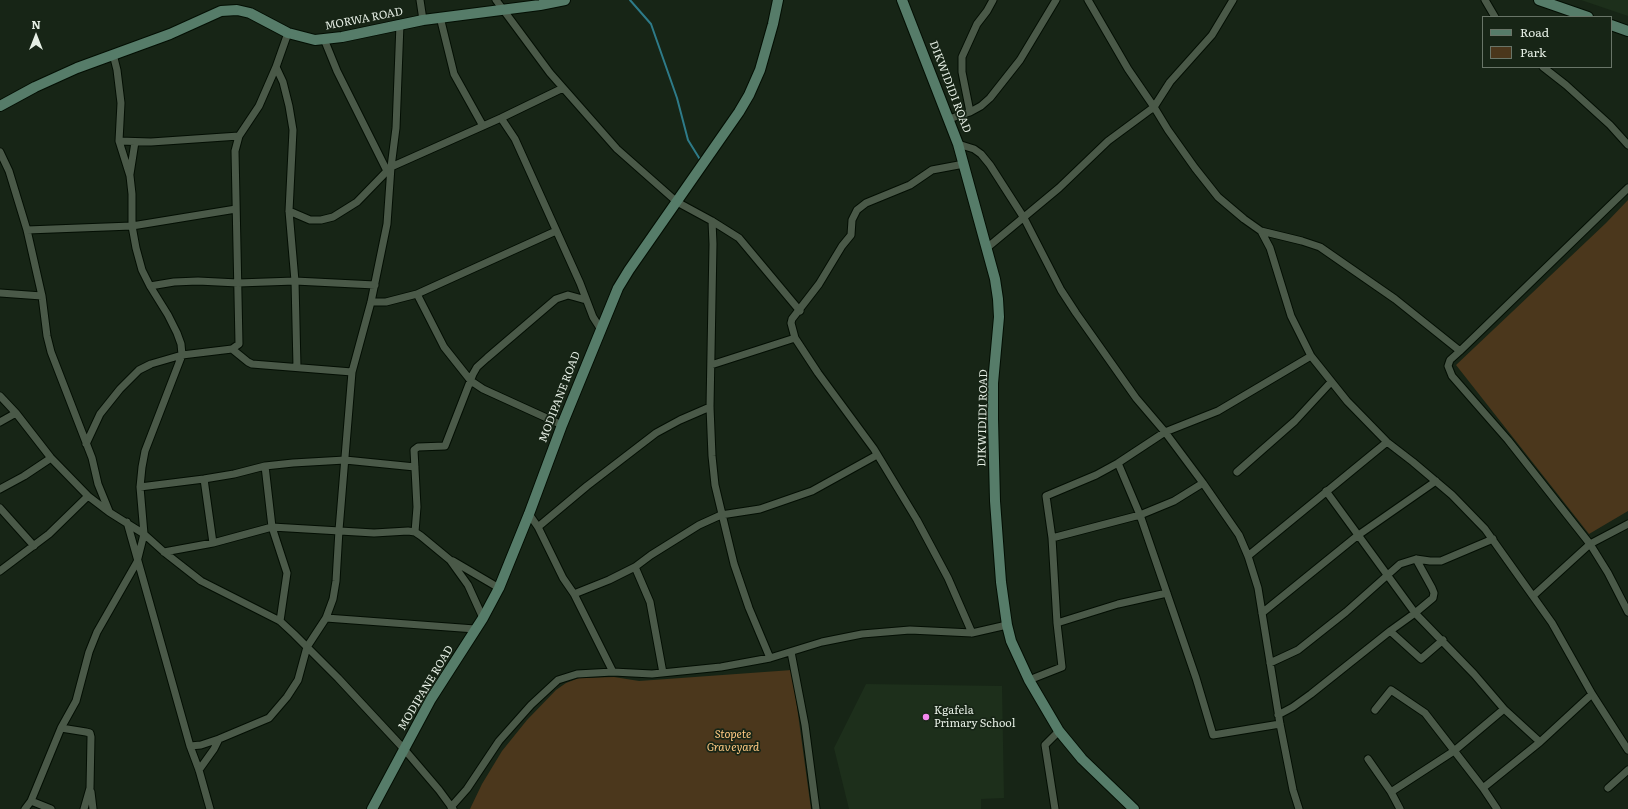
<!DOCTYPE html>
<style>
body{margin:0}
#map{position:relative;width:1628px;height:809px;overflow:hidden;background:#172516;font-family:Literata,serif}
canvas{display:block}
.legend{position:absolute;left:1482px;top:16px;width:130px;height:52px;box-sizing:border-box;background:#172516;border:1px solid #697568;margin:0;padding:5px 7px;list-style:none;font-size:12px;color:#e5eee4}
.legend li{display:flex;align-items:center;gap:8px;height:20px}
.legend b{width:20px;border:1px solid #697568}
.north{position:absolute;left:16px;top:16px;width:40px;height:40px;-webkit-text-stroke:3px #172516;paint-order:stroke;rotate:0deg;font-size:11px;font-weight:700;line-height:16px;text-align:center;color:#e5eee4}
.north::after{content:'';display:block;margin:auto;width:14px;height:18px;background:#e5eee4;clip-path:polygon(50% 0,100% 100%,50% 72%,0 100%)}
</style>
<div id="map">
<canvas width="1628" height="809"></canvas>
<ul class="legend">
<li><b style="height:5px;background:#567c69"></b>Road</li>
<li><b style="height:11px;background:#4b371c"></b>Park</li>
</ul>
<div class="north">N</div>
</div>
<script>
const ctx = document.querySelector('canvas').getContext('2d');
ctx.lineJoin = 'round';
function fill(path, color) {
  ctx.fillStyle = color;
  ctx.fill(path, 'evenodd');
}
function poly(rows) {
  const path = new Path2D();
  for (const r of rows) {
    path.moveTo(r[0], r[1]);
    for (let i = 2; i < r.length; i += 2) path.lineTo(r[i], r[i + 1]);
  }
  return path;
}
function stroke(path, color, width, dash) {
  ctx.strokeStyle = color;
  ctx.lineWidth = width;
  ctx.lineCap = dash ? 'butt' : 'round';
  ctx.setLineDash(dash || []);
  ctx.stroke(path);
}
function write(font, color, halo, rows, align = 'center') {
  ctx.font = font + ' Literata,serif';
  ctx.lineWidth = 3.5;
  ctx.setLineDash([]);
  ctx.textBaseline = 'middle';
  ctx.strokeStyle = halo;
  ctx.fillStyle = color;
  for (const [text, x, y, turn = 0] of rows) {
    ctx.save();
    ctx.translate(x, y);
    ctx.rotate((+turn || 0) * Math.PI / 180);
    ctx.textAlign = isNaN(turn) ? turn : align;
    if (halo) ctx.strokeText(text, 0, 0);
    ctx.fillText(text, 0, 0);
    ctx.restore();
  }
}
fill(poly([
 [1581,0,1628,0,1628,16],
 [866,684,1002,686,1004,798,981,799,981,809,849,809,834,748]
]), '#1d2f1b');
fill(poly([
 [1628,200,1628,511,1589,534,1456,365,1606,223],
 [792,670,811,809,470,809,482,784,502,751,527,720,556,690,566,683,579,678,614,677,639,681]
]), '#4b371c');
stroke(poly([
 [630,0,651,24,677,98,688,140,701,161]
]), '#2e7b89', 2);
const street = poly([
 [420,0,423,20],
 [496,0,550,73,617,149,677,202,712,221,739,238,800,311],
 [993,0,987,11,977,24,962,57,962,72,970,112,981,106,990,98,1020,60,1056,0],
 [1233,0,1212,35,1170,82,1154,107,1168,130,1195,168,1218,197,1244,219,1261,231,1270,248,1291,316,1311,356,1347,401,1387,442,1413,462,1452,495,1485,529,1552,623,1592,694,1628,750],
 [1485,0,1495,17],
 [440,17,454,74,483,126],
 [400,24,396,128,391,167,501,118,563,88],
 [324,39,337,71,387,171],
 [1543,67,1566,85,1610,125,1628,145],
 [501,118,515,139,580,283,593,317,600,328],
 [949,119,970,112],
 [119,141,151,142,239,136],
 [958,144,974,149,981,154,990,165,1024,218,1061,290,1076,313,1136,398,1165,432,1203,483,1239,535,1248,556,1258,588,1280,724,1293,790,1299,809],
 [0,152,9,171,27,230,42,296,47,336,51,352,92,458,98,484,109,511],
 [964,164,932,170,910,185,866,203,857,210,852,220,851,235,842,246,819,284,792,319,791,323,795,338,818,373,874,449,917,520,948,578,972,633],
 [130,174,135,142],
 [289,211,310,220,321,220,333,217,357,202,390,168],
 [712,221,713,244,710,407,712,456,715,485,734,564,749,608,770,658],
 [27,230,132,226,236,209],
 [1261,231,1302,241,1320,247,1395,299,1460,351,1450,360,1448,366,1452,376,1508,440,1590,544,1608,573,1628,612],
 [988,247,1059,188,1108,141,1154,107,1128,69,1088,0],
 [150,286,174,282,198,281,238,283,295,281,289,211,293,130,289,106,283,82,276,67,288,33],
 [0,293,42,296],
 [417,294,444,347,471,381,483,389,562,425],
 [371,302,386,302,417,294,556,231],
 [232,349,248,362,252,364,352,372],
 [1460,351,1628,188],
 [711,365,795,338],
 [297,367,295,281,375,285],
 [0,396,16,413,51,458,88,496,109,512,144,534,164,552,201,581,280,621,294,634,338,678,404,749,439,790,453,809],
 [0,422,16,413],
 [86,444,100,414,120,389,139,370,151,364,182,355,232,349,239,344,235,151,239,136,259,106,276,67],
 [1118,463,1140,515,1196,678,1213,735,1280,724],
 [265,466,272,527,287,573,280,621],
 [1237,472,1295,421,1331,382],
 [204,479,213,543],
 [140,487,204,479,234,474,265,466,293,463,345,460,415,467],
 [0,489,24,476,51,458],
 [1326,491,1415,613,1390,631],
 [0,508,34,546],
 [529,514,538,527,563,578,574,594,613,672],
 [127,522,190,746,199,770,210,809],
 [538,527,587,486,656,433,680,420,710,407],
 [415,532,417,507,414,450,418,447,445,446,473,374,477,367,487,358,556,299,568,295,586,300],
 [1052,538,1140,515,1174,501,1203,483],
 [164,552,213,543,272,527,374,533,408,531,415,532,421,536,450,560,468,585,483,618],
 [1248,556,1387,442],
 [1416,559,1432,588,1434,593,1433,598,1415,613,1474,674,1504,709,1540,742],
 [453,561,499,588],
 [635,567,650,602,663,673],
 [0,571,49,534,88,496],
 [574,594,609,580,635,567,651,555,699,525,721,515,760,509,812,491,877,455],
 [1533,596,1590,544,1628,524],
 [1262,613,1357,536,1436,481],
 [326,618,475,629],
 [1057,623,1118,604,1167,593],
 [791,652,805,725,816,809],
 [1270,663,1298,650,1346,612,1400,564,1416,559,1430,561,1441,561,1493,539],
 [1029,680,1062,667,1057,623,1052,538,1046,496,1096,475,1118,463,1165,432,1218,411,1311,356],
 [1375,710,1391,690,1425,713,1483,788,1497,809],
 [1278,715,1293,707,1311,694,1390,631,1421,659,1443,640],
 [61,728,86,732,90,733,91,737,90,788,84,809],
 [190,746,201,745,219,739],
 [1368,759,1391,792],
 [199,770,214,749,219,739,269,718,287,697,298,680,307,647,326,618,333,599,336,581,339,530,352,372,371,302,387,224,391,167],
 [1483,788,1540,742,1592,694],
 [1608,788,1628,770],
 [91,792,93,809],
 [31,801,51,809],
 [451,807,467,789,499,741,531,705,558,680,577,674,613,672,652,674,721,667,770,658,822,642,862,634,910,630,972,633,1007,625],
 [25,809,31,801,61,728,76,701,89,652,97,632,137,562,144,534,140,487,142,467,145,451,182,355,181,344,177,333,168,315,150,286,142,270,136,248,132,226,132,194,130,176,119,141,121,103,117,70,113,54],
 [1055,809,1045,745,1059,731],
 [1400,809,1391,792,1454,751,1504,709]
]);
const secondary = poly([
 [902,0,958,144,995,279,998,299,999,317,993,383,993,419,995,501,1001,582,1007,625,1011,641,1029,680,1059,731,1082,759,1134,809],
 [1539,0,1588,17],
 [1611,25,1628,31],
 [0,106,35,87,77,68,170,34,221,11,237,10,250,13,288,33,315,40,342,37,423,20,540,5,565,0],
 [372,809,431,699,483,618,499,588,529,514,562,425,618,288,629,270,739,112,749,95,760,70,773,24,778,0]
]);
stroke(street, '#030e03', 9);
stroke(secondary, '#030e03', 12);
stroke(street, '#4a5948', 7);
stroke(secondary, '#567c69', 10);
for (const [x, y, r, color] of [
 [926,717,4,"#f589ef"]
]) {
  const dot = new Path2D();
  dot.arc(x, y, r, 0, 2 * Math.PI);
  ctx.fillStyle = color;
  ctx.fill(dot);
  stroke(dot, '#172516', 1.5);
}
write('11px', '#e5eee4', '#172516', [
 ["MORWA ROAD",364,19,-11],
 ["DIKWIDIDI ROAD",950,87,69],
 ["MODIPANE ROAD",560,397,-69],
 ["DIKWIDIDI ROAD",983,418,-89],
 ["MODIPANE ROAD",426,688,-59]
]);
write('11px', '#e5eee4', '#172516', [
 ["Kgafela",934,711],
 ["Primary School",934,724]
], 'left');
write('italic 11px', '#ffc983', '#172516', [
 ["Stopete",733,735],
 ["Graveyard",733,748]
]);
</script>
